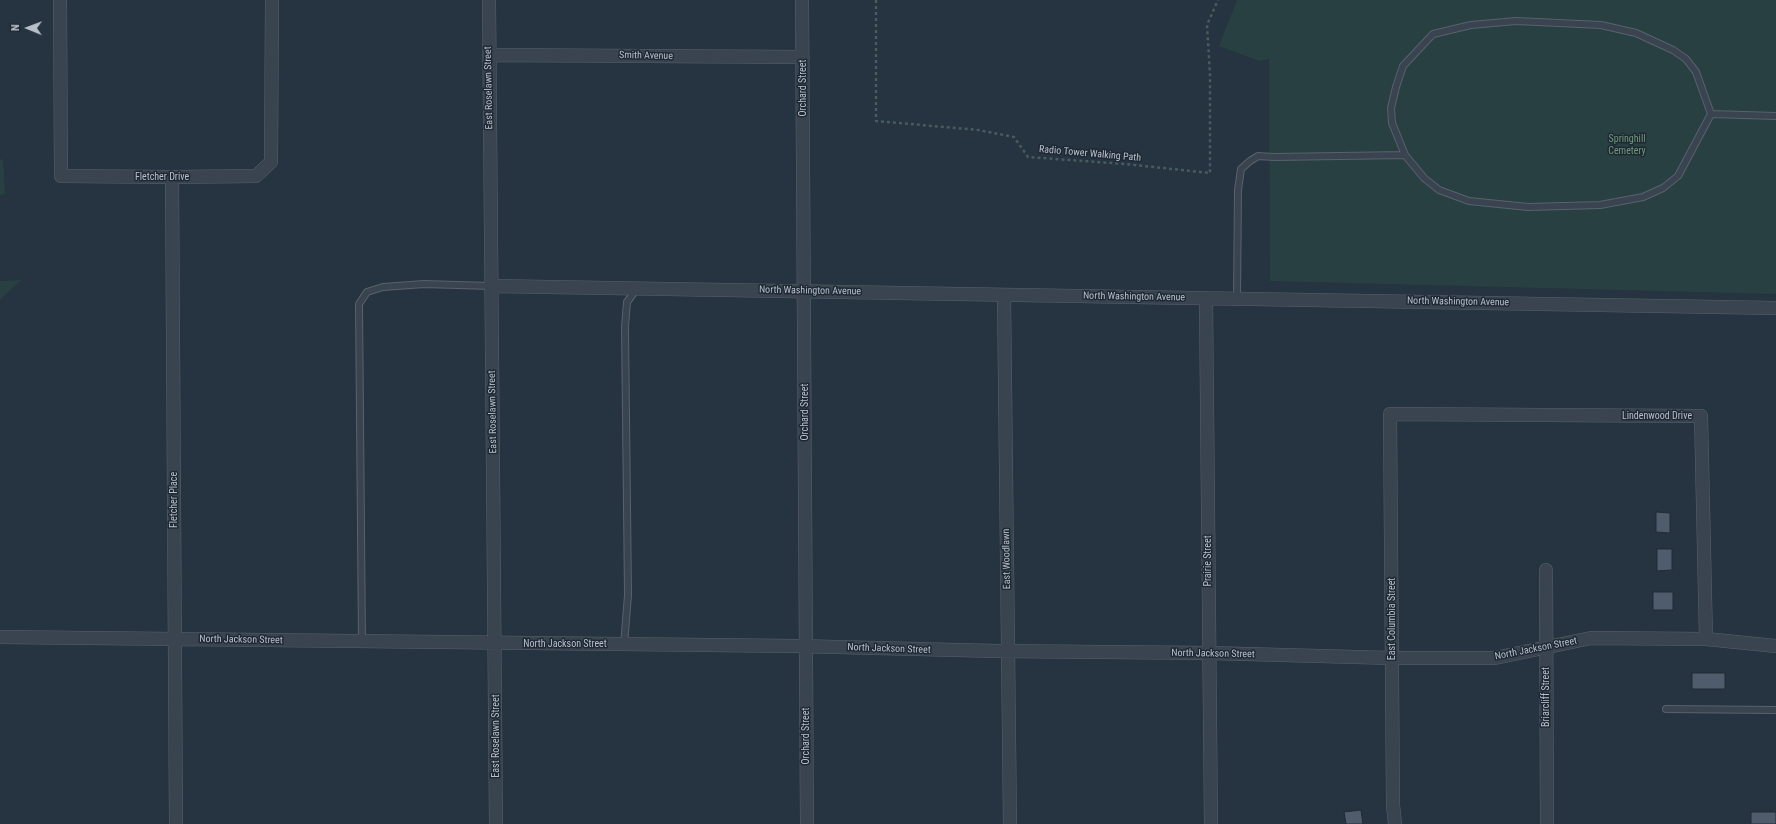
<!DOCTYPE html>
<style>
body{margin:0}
#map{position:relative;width:1776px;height:824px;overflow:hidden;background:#263340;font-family:"Roboto Condensed",sans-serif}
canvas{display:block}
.north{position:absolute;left:8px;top:8px;width:40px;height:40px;-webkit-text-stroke:3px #1f2935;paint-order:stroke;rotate:271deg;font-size:11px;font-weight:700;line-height:16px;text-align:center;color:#b7bfca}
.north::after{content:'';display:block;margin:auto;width:14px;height:18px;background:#b7bfca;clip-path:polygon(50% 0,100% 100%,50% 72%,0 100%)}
</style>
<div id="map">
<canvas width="1776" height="824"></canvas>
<div class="north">N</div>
</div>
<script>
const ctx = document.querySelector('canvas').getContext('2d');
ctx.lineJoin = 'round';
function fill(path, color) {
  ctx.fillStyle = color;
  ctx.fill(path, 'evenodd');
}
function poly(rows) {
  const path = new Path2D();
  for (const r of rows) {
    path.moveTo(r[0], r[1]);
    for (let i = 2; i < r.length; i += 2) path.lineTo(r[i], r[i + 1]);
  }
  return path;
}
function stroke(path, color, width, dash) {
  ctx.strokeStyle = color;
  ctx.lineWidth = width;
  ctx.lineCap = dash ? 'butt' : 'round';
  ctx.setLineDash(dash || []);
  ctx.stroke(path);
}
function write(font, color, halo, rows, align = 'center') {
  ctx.font = font + ' "Roboto Condensed",sans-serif';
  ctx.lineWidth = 3;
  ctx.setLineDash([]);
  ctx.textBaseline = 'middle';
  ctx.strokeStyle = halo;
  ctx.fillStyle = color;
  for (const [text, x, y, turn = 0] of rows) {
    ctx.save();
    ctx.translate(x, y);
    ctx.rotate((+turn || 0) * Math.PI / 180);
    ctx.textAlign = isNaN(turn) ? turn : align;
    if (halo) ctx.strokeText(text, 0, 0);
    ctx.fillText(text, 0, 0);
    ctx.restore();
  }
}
fill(poly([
 [1237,0,1776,0,1776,294,1270,281,1269,59,1259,61,1219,46],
 [0,159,3,160,5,194,0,195],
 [21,280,0,300,0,281]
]), '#284041');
const building = poly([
 [1656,512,1670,513,1670,533,1656,532,1656,512],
 [1657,549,1672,549,1672,570,1657,571,1657,549],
 [1653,592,1673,592,1673,610,1653,610,1653,592],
 [1692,673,1725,673,1725,689,1692,689,1692,673],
 [1361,810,1363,824,1346,824,1344,812,1361,810],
 [1751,812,1776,812,1776,824,1751,824,1751,812]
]);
fill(building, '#4f5c6b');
stroke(building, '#212b37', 1);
const lane = poly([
 [1516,21,1601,25,1636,33,1673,50,1686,59,1696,72,1711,114,1678,176,1663,188,1643,197,1600,205,1528,207,1469,201,1439,190,1424,178,1405,155,1392,123,1391,108,1396,87,1403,66,1433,34,1471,25,1516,21],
 [1711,114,1776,116],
 [1237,299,1238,190,1241,169,1250,161,1258,156,1274,157,1405,155],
 [362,642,359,304,367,292,383,287,424,284,491,286],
 [624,645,628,595,625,327,627,302,636,290],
 [1666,709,1776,710]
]);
const street = poly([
 [60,0,61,176,172,177,256,176,271,162,272,0],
 [489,0,496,824],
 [802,0,807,824],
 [489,55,803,57],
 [172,177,176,824],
 [491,286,1776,308],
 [1004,295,1010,824],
 [1206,298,1211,824],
 [1546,570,1547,824],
 [0,637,796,646,997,651,1209,653,1392,658,1495,658,1591,638,1706,639,1776,646],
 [1395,824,1393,805,1390,414,1701,416,1706,639]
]);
stroke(lane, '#58626d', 8);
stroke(street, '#58626d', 14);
stroke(poly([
 [876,0,876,121,978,130,1014,137,1028,157,1125,164,1210,173,1210,74,1207,25,1218,0]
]), '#465c5e', 2.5, [3, 3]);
stroke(lane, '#3a4450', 6);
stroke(street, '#3a4450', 13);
write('10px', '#b7bfca', '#1f2935', [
 ["Smith Avenue",646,56,1],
 ["East Roselawn Street",489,88,-91],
 ["Orchard Street",803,88,-90],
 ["Radio Tower Walking Path",1090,154,5],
 ["Fletcher Drive",162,177],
 ["North Washington Avenue",810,291,1],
 ["North Washington Avenue",1134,297,1],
 ["North Washington Avenue",1458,302,1],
 ["East Roselawn Street",493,412,-91],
 ["Orchard Street",805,412,-90],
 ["Lindenwood Drive",1657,416],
 ["Fletcher Place",174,500,-90],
 ["East Woodlawn",1007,559,-91],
 ["Prairie Street",1208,561,-90],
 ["East Columbia Street",1392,619,-90],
 ["North Jackson Street",241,640,1],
 ["North Jackson Street",565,644],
 ["North Jackson Street",889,649,2],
 ["North Jackson Street",1536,649,-11],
 ["North Jackson Street",1213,654,1],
 ["Briarcliff Street",1546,697,-90],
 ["East Roselawn Street",496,736,-90],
 ["Orchard Street",806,736,-90]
]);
write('10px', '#6e9b76', '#1f2935', [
 ["Springhill",1627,139],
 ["Cemetery",1627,151]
]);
</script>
